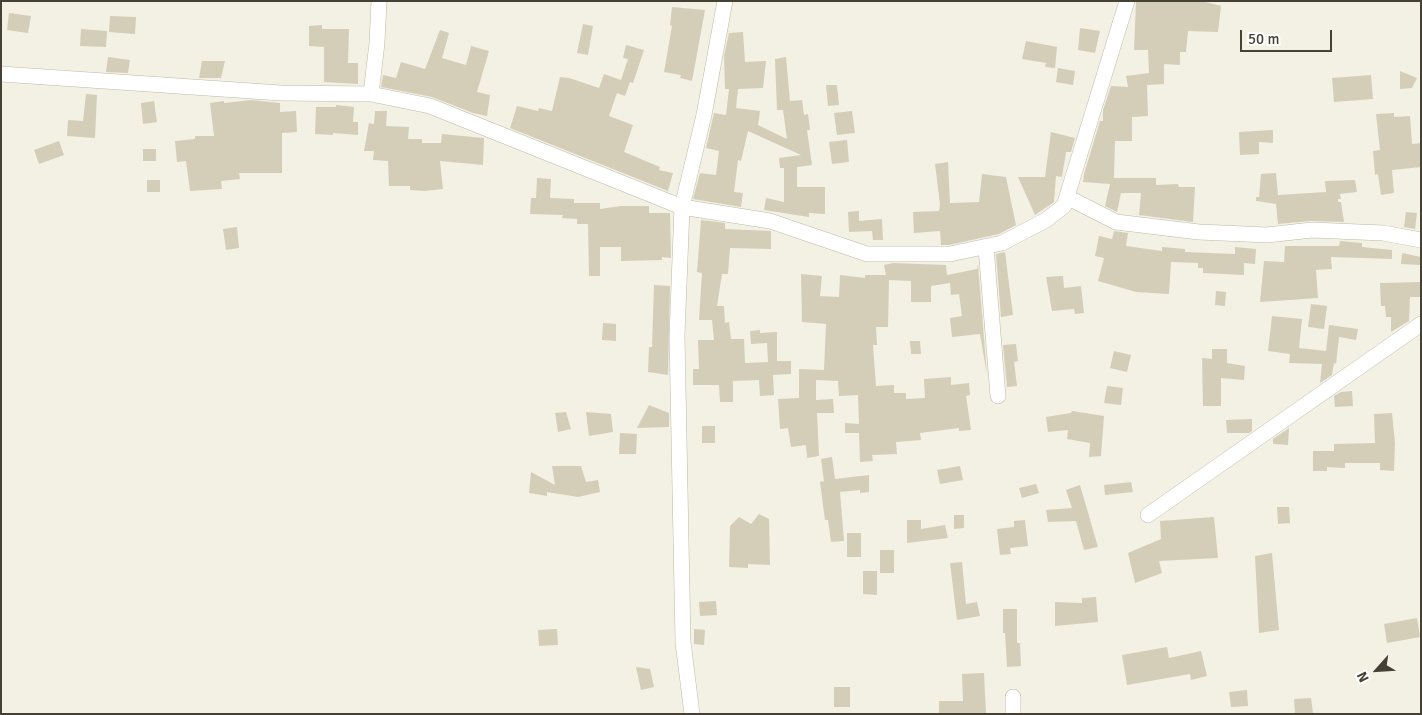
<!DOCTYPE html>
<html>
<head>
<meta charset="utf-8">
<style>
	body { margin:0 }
	#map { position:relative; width:1422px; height:715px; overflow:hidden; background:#f2f1e4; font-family:Signika,sans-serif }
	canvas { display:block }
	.frame { position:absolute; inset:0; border:2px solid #454134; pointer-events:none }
	.north { position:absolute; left:1352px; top:645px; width:50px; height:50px; -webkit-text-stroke:4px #fff; paint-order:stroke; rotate:244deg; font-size:14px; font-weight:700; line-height:20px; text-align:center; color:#454134 }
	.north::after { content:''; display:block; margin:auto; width:18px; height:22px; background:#454134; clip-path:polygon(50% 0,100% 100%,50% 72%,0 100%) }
	.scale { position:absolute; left:1240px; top:30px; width:92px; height:22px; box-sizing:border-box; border:2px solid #454134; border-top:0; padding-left:6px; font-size:15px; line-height:18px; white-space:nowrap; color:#454134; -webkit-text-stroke:4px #fff; paint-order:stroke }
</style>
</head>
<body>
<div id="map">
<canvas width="1422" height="715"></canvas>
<div class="frame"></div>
<div class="north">N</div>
<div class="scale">50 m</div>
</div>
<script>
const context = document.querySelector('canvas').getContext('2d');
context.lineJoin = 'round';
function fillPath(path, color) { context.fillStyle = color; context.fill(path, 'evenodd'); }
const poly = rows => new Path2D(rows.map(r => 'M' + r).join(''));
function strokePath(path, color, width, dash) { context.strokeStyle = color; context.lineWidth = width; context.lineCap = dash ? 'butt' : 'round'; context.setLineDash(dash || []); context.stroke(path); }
fillPath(poly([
	[1136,1,1202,1,1221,6,1218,32,1188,31,1186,52,1180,52,1180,65,1164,64,1164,84,1147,85,1148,116,1132,117,1132,141,1115,141,1114,178,1156,178,1156,185,1178,184,1179,187,1195,187,1193,222,1139,215,1141,193,1121,193,1117,212,1105,206,1110,184,1083,182,1084,174,1100,121,1103,121,1103,110,1111,86,1128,87,1126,76,1149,73,1148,50,1134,50],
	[672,7,705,10,692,81,680,78,681,75,664,72,672,26,670,25],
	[9,13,31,16,28,33,7,30],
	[110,16,136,17,135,34,109,32],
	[583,24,593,26,588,55,577,53],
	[322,25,322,29,349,29,348,63,358,63,358,84,324,82,324,47,309,46,309,26],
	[1080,28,1100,31,1095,53,1078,50],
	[81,29,107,31,106,47,80,46],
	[440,30,449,33,442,58,466,65,471,46,489,51,477,92,490,95,487,116,473,113,432,97,381,87,383,75,396,78,401,62,425,69],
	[743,32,745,62,766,61,763,88,738,89,736,108,760,111,758,125,787,139,783,110,777,110,775,59,786,57,790,101,802,100,804,115,808,114,810,130,807,130,812,165,797,167,797,187,825,187,825,214,809,213,809,217,764,210,766,198,784,202,784,168,780,168,779,158,801,155,748,131,741,161,738,160,734,192,743,193,741,207,693,199,700,173,716,175,719,151,706,148,714,113,726,115,729,89,725,89,724,56,729,33],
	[1026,41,1057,47,1055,68,1045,67,1046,63,1022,59],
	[626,45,644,50,633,83,630,82,625,96,617,93,609,116,633,125,624,152,660,167,659,170,673,173,668,191,510,128,517,106,538,111,539,108,552,111,560,77,569,78,599,88,604,74,621,80,628,59,623,58],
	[108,57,130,60,128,73,106,72],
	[202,61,225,61,221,78,199,78],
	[1058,68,1075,71,1073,85,1056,82],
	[1400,71,1417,78,1412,88,1400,89],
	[1371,75,1373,99,1334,102,1332,78],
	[826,85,837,85,839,105,828,106],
	[86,94,97,95,95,138,67,136,68,120,83,121],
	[154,101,157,122,143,124,141,103],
	[224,101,224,103,251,100,280,103,280,112,296,111,297,132,282,133,282,173,239,173,240,179,221,181,222,189,190,191,186,161,177,162,175,141,195,139,195,136,214,136,210,103],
	[336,105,354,107,353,122,358,122,358,135,333,133,333,135,315,134,316,107,336,107],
	[375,111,387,111,386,126,409,127,408,139,422,139,422,143,441,143,442,134,484,138,483,165,440,161,443,189,424,191,410,190,410,186,389,186,388,161,373,160,374,151,364,151,369,123,374,124],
	[852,111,855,133,837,135,834,113],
	[1394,113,1394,117,1410,116,1412,144,1421,143,1421,167,1392,170,1394,193,1381,195,1378,174,1375,175,1373,151,1380,150,1376,114],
	[1273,130,1273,143,1259,142,1259,154,1240,155,1239,132],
	[1051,132,1075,138,1071,152,1066,152,1062,177,1056,176,1054,202,1035,215,1018,177,1045,177],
	[847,140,849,162,832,164,829,142],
	[59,141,64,155,39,164,34,150],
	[143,149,156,149,156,161,143,161],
	[948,162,950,203,979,202,982,174,1006,177,1016,225,999,234,949,245,941,245,940,231,914,233,913,212,939,211,940,204,935,164],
	[1276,173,1278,195,1326,192,1325,181,1355,180,1357,192,1340,194,1341,199,1338,199,1338,202,1341,202,1344,222,1311,221,1278,224,1276,204,1256,201,1256,197,1259,197,1261,174],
	[537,178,551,179,550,198,574,199,574,203,600,203,600,209,621,206,649,206,649,213,670,213,671,258,662,257,662,260,621,261,621,247,600,247,600,276,589,276,588,224,577,224,577,219,562,218,563,215,530,214,531,198,536,198],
	[147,180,160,180,160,192,147,192],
	[859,211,859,221,882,219,883,240,873,240,872,231,849,232,848,212],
	[1406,212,1417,213,1415,229,1404,227],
	[701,220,725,223,725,229,771,231,771,249,730,248,728,274,722,274,717,306,724,306,725,323,729,322,731,339,744,339,745,363,768,362,767,343,751,344,750,331,760,330,760,333,777,332,777,361,791,361,791,374,773,375,774,395,760,396,759,380,733,381,733,402,720,402,719,385,693,385,693,369,699,369,698,340,714,340,712,320,699,320,702,273,697,272],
	[237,227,239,248,226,250,223,229],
	[1114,231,1128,233,1126,246,1162,251,1162,247,1185,249,1185,252,1235,254,1235,247,1256,249,1255,264,1244,263,1244,275,1203,273,1203,268,1198,268,1198,263,1171,262,1169,294,1136,292,1098,281,1104,258,1095,256,1099,236,1112,239],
	[1340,241,1362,243,1362,247,1392,250,1392,259,1331,257,1332,269,1316,270,1318,298,1260,302,1264,261,1284,262,1285,246,1339,246],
	[1005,252,1013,315,1001,317,996,254],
	[1402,253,1421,257,1421,265,1401,264],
	[893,263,946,265,947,275,977,269,978,265,987,375,980,334,952,337,950,318,962,316,959,294,951,295,950,283,931,286,931,302,911,302,911,281,889,280,888,327,876,327,877,345,873,345,876,386,894,385,894,393,906,393,906,399,925,398,924,379,951,377,951,385,969,383,970,395,966,396,971,430,959,431,959,428,920,433,921,440,896,442,897,454,872,455,873,461,860,462,859,433,845,433,845,423,859,424,858,395,839,396,838,381,816,380,816,400,833,399,834,413,817,413,819,456,807,458,806,445,791,447,788,428,780,429,778,399,799,398,799,369,824,370,826,324,802,322,801,274,822,276,820,296,839,297,840,275,865,278,865,275,886,275,884,265],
	[1063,276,1064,288,1081,286,1084,313,1075,314,1074,309,1052,311,1046,277],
	[1421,282,1421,297,1410,297,1409,321,1391,332,1391,317,1386,317,1385,306,1381,306,1380,283],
	[654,285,670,286,668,375,648,372,649,347,652,347],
	[1216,291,1226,292,1225,306,1215,305],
	[1311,304,1327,306,1324,329,1308,327],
	[1272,316,1302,319,1299,348,1326,351,1329,325,1358,329,1356,340,1339,337,1336,364,1334,363,1332,375,1320,383,1322,364,1289,363,1290,354,1268,351],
	[603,323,616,324,616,341,602,340],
	[910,341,920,341,921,354,911,354],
	[1016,344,1018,361,1014,362,1017,386,1007,387,1003,345],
	[1212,349,1227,349,1227,363,1245,366,1244,380,1221,378,1221,406,1203,406,1202,358,1212,359],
	[1114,351,1131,355,1127,372,1110,368],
	[1107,386,1123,388,1121,405,1104,403],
	[1352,391,1353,406,1335,407,1334,396,1341,392],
	[649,405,669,413,669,427,637,428],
	[1072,411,1104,416,1101,456,1089,457,1090,443,1067,439,1068,430,1048,432,1046,417,1071,413],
	[566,412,571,429,558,432,555,413],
	[586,412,611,414,613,432,589,436],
	[1392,413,1395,443,1394,471,1380,470,1380,463,1345,463,1345,468,1327,467,1327,471,1313,471,1313,451,1334,451,1334,444,1375,443,1374,414],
	[1252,419,1252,431,1249,433,1227,433,1226,420],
	[702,426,715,426,715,443,702,443],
	[1289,428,1288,445,1273,444,1273,439],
	[620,433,637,434,636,454,619,454],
	[832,457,835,479,869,475,869,492,860,493,860,490,840,492,844,541,831,542,828,520,825,520,820,482,824,481,821,459],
	[552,466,581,466,586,482,598,480,600,492,578,497,547,492,547,496,529,493,531,472,555,485],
	[960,466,963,480,940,484,937,470],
	[1131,482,1133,492,1105,495,1104,485],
	[1036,484,1039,493,1022,498,1019,488],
	[1080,485,1098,547,1084,550,1076,521,1048,522,1046,510,1072,508,1066,490],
	[1277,507,1289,507,1290,523,1278,524],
	[759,514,769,519,770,565,748,564,748,568,729,567,730,526,739,517,751,524],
	[954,515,964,515,964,528,954,529],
	[1214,517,1218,558,1159,561,1162,573,1135,583,1128,553,1161,539,1160,521],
	[907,520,921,520,921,529,945,525,948,538,907,543],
	[1025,520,1028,546,1010,548,1011,554,1000,555,997,529,1014,527,1014,521],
	[847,533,861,533,861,557,847,557],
	[880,550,894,550,894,573,880,573],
	[1272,553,1279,630,1259,633,1255,556],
	[962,562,966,604,977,602,980,616,957,620,950,563],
	[863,571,877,571,877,595,863,594],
	[1096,597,1098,622,1055,626,1055,602,1082,603,1082,598],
	[716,601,717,615,700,616,699,602],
	[1003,609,1017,609,1017,643,1020,643,1021,666,1007,667,1005,633,1003,633],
	[1417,618,1420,637,1387,643,1384,624],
	[557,629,558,645,539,646,538,630],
	[694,629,705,630,704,645,694,644],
	[1167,647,1169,658,1201,651,1207,676,1191,680,1190,674,1127,685,1122,655],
	[636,667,650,669,654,687,641,690],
	[984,673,986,714,939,714,939,701,963,701,962,674],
	[834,687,850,687,850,707,834,707],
	[1247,690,1248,706,1231,707,1229,692],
	[1311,698,1313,713,1295,714,1294,699]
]), '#d4ceb9');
const minor = poly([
	[1,74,281,93,371,94,430,106,682,207,770,221,867,254,950,254,1002,243,1046,220,1064,206,1127,1],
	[371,94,377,43,379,1],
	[1067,197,1116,222,1199,232,1267,235,1312,230,1383,233,1421,240],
	[986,247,998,396],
	[1148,515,1421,324],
	[692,714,683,642,677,336,682,207,704,115,725,1],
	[1013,714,1013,697]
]);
strokePath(minor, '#bebaa7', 16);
strokePath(minor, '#fff', 15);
</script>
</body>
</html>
